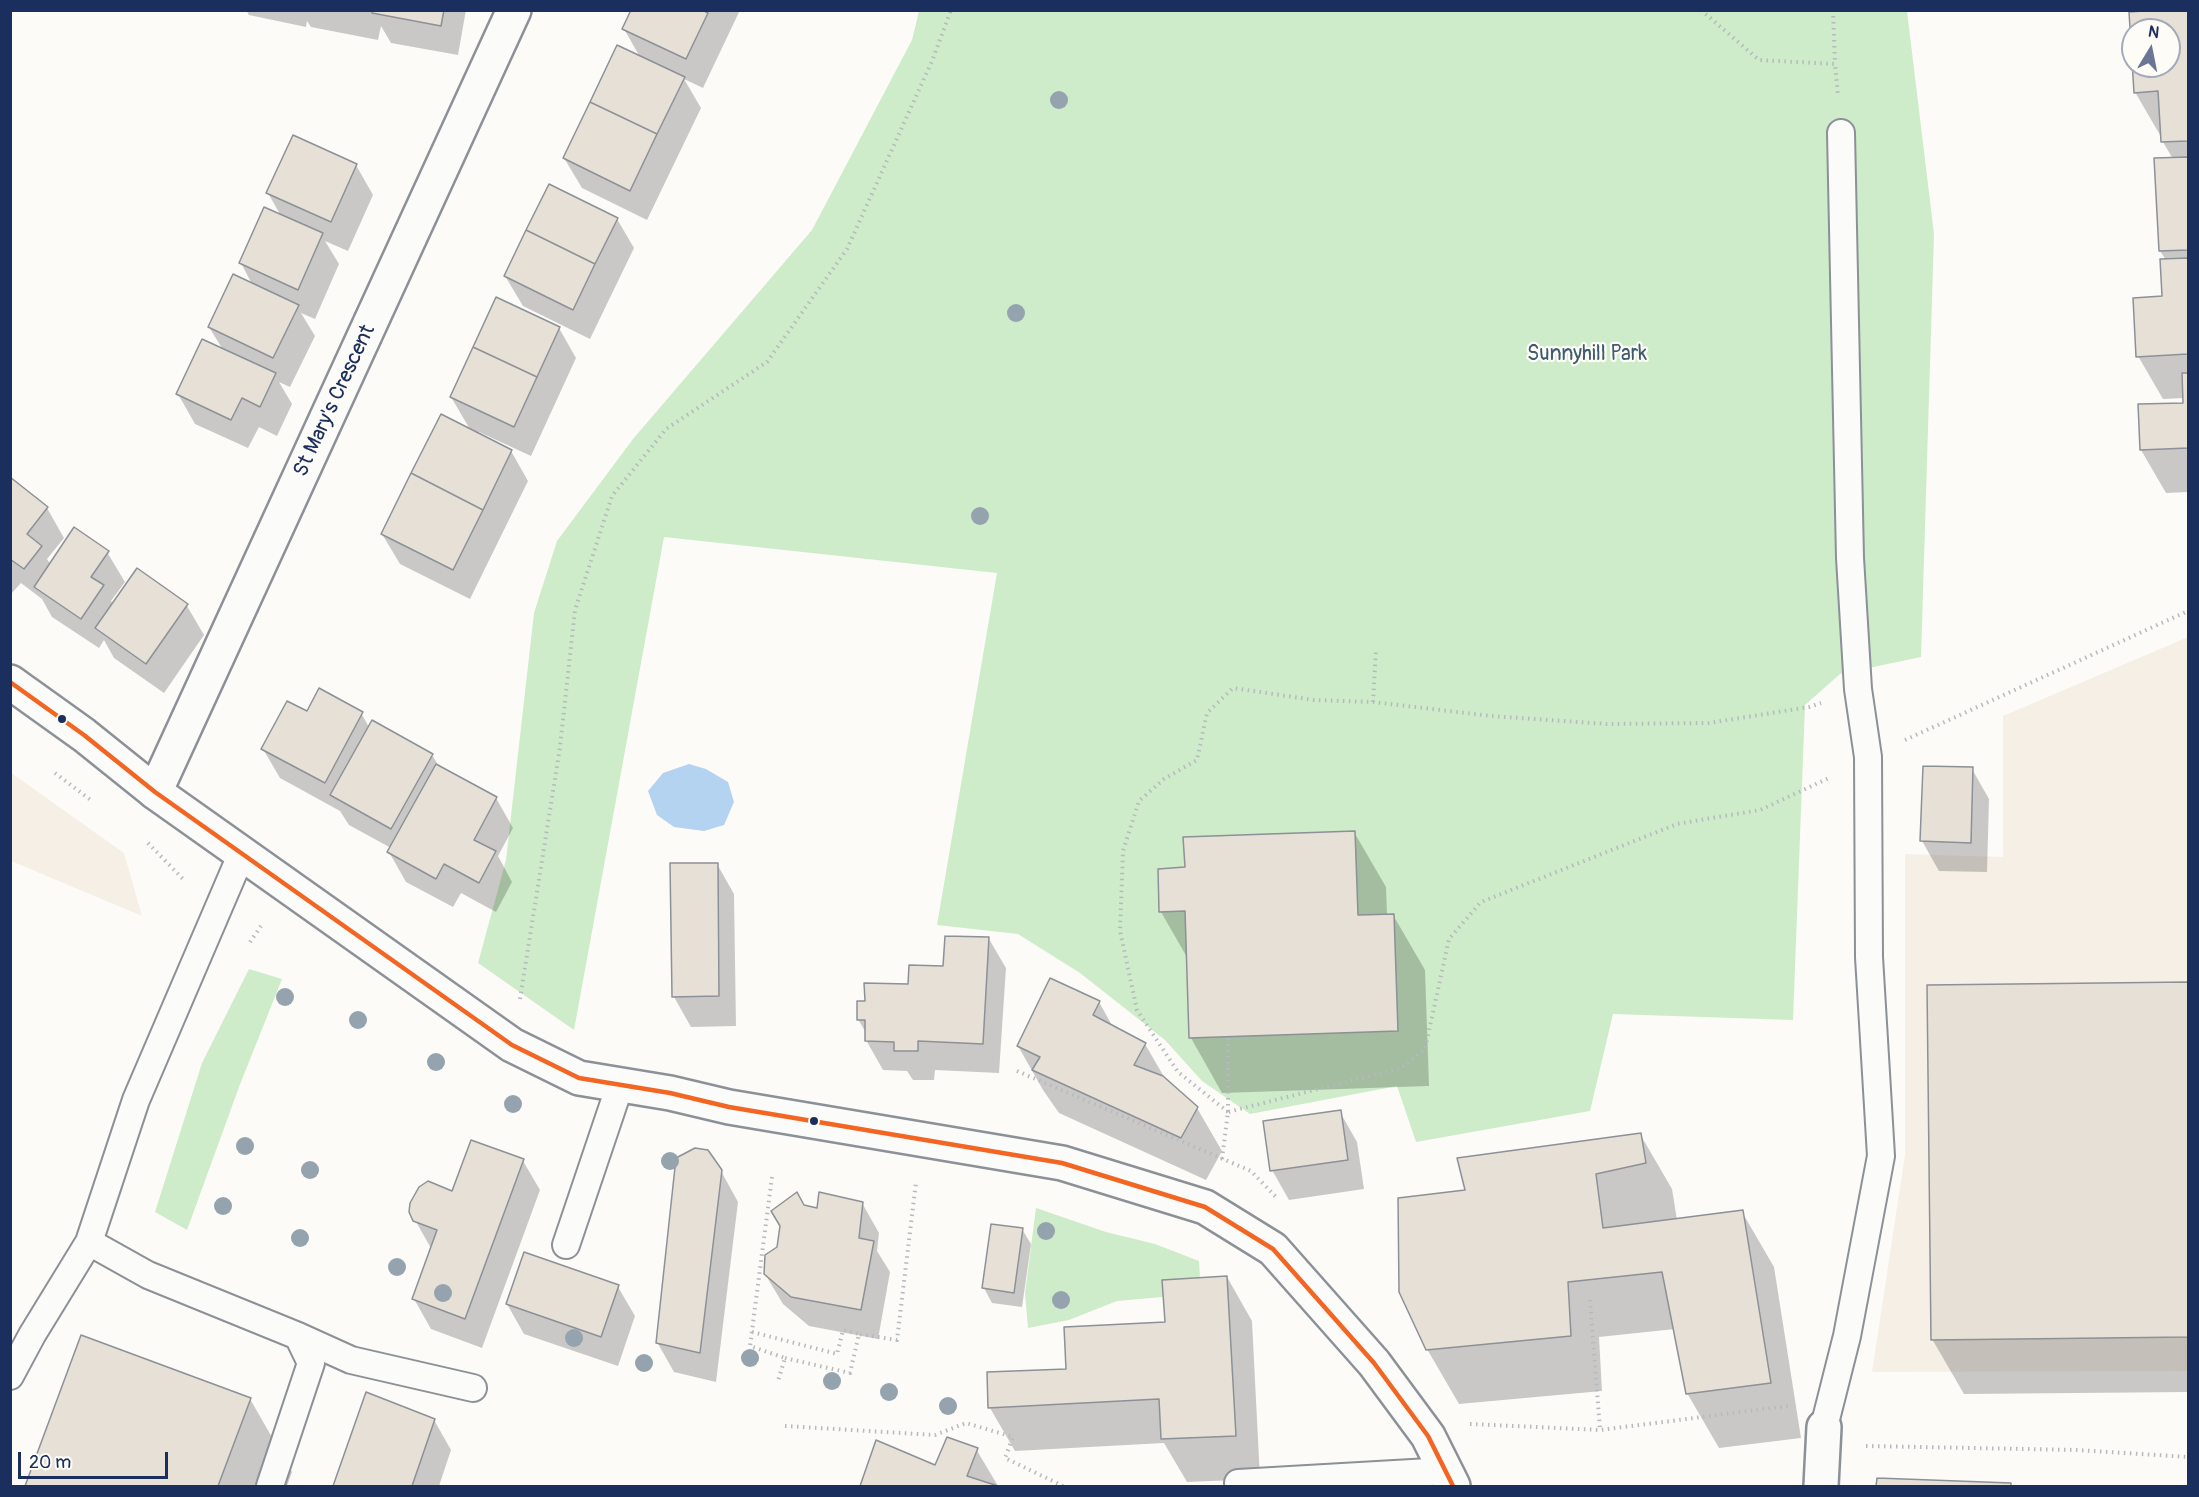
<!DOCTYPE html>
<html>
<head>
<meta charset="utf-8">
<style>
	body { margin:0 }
	#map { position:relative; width:2199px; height:1497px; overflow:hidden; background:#fcfbf8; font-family:Pangolin,sans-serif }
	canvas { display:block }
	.frame { position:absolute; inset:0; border:12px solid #1b2f5e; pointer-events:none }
	.north { position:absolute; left:2121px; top:18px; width:60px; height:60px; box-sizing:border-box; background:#fdfcf7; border:2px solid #a3aaba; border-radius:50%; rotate:10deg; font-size:16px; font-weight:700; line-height:24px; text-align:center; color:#1b2f5e }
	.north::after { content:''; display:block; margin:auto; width:21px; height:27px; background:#6a7694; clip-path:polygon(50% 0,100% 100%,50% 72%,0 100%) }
	.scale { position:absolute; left:18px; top:1452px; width:150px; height:27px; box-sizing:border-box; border:3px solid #1b2f5e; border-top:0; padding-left:8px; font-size:18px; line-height:21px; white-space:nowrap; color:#1b2f5e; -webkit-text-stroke:4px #fdfcf7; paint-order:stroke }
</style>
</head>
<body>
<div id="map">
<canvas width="2199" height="1497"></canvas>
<div class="frame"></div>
<div class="north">N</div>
<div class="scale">20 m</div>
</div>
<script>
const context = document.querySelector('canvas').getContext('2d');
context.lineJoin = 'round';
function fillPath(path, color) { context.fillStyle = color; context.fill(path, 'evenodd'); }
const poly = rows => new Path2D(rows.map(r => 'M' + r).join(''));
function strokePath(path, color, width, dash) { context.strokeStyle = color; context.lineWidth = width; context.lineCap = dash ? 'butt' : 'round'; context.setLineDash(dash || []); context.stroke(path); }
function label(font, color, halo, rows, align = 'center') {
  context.font = font + ' Pangolin,sans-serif'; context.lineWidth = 4.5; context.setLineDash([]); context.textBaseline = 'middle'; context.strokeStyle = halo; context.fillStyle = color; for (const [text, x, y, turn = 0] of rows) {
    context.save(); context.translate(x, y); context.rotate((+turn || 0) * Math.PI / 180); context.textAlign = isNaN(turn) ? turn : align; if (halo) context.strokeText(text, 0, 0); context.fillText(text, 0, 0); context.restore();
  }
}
fillPath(poly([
	[2188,637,2188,1371,1872,1372,1905,1155,1905,854,2003,857,2003,716],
	[10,772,124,853,142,916,11,861]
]), '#f6efe6');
fillPath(poly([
	[919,11,1907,11,1934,234,1921,657,1840,674,1805,705,1793,1020,1613,1014,1590,1111,1416,1142,1397,1086,1250,1114,1202,1081,1165,1040,1080,973,1018,934,937,925,997,573,664,537,574,1030,478,963,506,860,534,613,557,541,633,439,812,230,912,40],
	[249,969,282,979,239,1087,187,1230,155,1212,202,1063],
	[1036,1208,1106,1232,1155,1244,1199,1261,1200,1278,1185,1295,1117,1301,1069,1320,1028,1328,1025,1293]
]), '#ceecc9');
fillPath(poly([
	[689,764,706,769,728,782,734,802,724,825,704,831,674,827,657,815,648,791,663,773]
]), '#b4d3f1');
fillPath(poly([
	[246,10,466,10,458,55,391,43,381,26,378,40,311,27,307,21,306,27,249,15],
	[633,10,740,10,703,88,684,79,701,108,647,220,582,188,564,158,640,57,624,29],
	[2142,10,2188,10,2188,492,2166,493,2141,450,2185,404,2184,398,2163,399,2138,356,2164,297,2166,260,2160,251,2173,159,2163,142,2162,135,2160,135,2135,92,2134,66,2169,66,2169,30,2133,30,2133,50,2131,14,2143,13],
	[356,165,373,195,348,251,325,241,339,264,315,319,301,313,315,336,290,387,279,382,292,404,277,436,259,427,248,448,195,424,178,394,223,350,209,327,253,286,241,263,281,216,268,193],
	[617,219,634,248,590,339,523,306,505,276],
	[559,328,576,358,531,456,479,432,478,434,511,451,528,481,470,599,400,564,382,534,471,431,451,397],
	[10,479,47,508,64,538,47,559,51,565,107,552,125,582,111,601,113,604,138,570,187,606,204,635,164,693,114,658,104,640,99,648,52,617,42,599,21,583,10,595],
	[307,713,361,713,369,727,432,755,440,768,496,798,513,828,498,856,512,882,496,912,461,893,453,907,406,882,389,852,391,848,349,825,340,811,280,778,263,749],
	[1972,769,1989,799,1987,872,1939,871,1922,841],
	[1354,832,1386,887,1387,915,1393,915,1425,970,1429,1086,1222,1093,1191,1038,1188,959,1161,912,1186,869],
	[717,864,734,894,736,1026,691,1027,674,997],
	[989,939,1006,968,999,1073,935,1070,934,1080,913,1080,907,1071,883,1070,866,1040,866,1033,858,1019,866,1002,909,985,945,967],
	[2188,983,2188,1392,1964,1394,1932,1339,1928,986],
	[1099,1002,1113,1027,1145,1044,1167,1082,1197,1108,1222,1151,1206,1180,1059,1113,1043,1090,1018,1046],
	[1340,1112,1357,1142,1364,1189,1289,1200,1272,1170],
	[1640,1134,1672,1189,1677,1220,1742,1212,1774,1267,1801,1438,1719,1448,1687,1393,1675,1329,1599,1337,1602,1391,1459,1404,1427,1349,1466,1192],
	[523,1161,540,1190,482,1348,431,1329,414,1299,432,1250,415,1220],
	[721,1171,738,1202,716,1382,674,1372,657,1342],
	[862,1203,879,1233,877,1251,890,1272,878,1339,809,1326,783,1304,765,1274,803,1207,818,1209],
	[1022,1229,1031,1244,1022,1307,992,1303,984,1288],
	[1227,1277,1252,1321,1260,1479,1187,1482,1164,1443,1015,1451,990,1408,1166,1324],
	[618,1287,635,1316,618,1366,524,1334,507,1304],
	[82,1337,250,1399,292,1472,287,1486,26,1486],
	[367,1394,434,1420,451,1450,439,1486,335,1486],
	[877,1442,936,1467,976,1449,998,1486,862,1486],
	[1878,1479,2011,1485,2011,1486,1878,1486]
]), '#0003');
const building = poly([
	[372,10,444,10,441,26,372,13,372,10],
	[631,10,702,10,708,13,686,59,622,29,631,10],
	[2159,10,2188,10,2188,141,2161,142,2158,91,2134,93,2129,12,2159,10],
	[2133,30,2169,30,2169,66,2133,66,2133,30],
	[617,45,685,77,657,134,590,102,617,45],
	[590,102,657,134,630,191,563,158,590,102],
	[293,135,357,164,331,222,266,193,293,135],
	[2188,157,2188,250,2159,251,2154,158,2188,157],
	[549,184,618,218,595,264,526,230,549,184],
	[264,207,323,233,298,290,239,263,264,207],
	[526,230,595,264,573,310,504,276,526,230],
	[2188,258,2188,354,2136,357,2133,298,2162,296,2160,259,2188,258],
	[233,274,299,305,273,358,208,327,233,274],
	[496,297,560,327,537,377,473,347,496,297],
	[202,339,276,373,260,407,242,398,231,420,176,394,202,339],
	[473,347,537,377,514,427,450,397,473,347],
	[2182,373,2188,373,2188,448,2140,450,2138,404,2183,403,2182,373],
	[441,414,512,450,483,510,411,473,441,414],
	[411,473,483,510,453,570,381,534,411,473],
	[10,477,48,507,27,534,42,546,24,569,10,559,10,477],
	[74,527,109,551,91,577,104,585,81,619,34,587,74,527],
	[137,568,188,604,146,664,95,628,137,568],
	[319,688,363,712,325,783,261,749,287,701,307,711,319,688],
	[372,720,433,754,391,829,330,795,372,720],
	[436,764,497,797,474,840,496,851,479,883,444,864,436,879,387,852,436,764],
	[1923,766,1973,767,1971,843,1920,841,1923,766],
	[1355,831,1358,915,1394,914,1398,1031,1189,1038,1185,911,1159,912,1158,869,1185,867,1183,837,1355,831],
	[670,863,718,863,719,996,672,997,670,863],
	[945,936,989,937,983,1044,918,1041,918,1051,894,1051,894,1042,865,1041,865,1020,857,1020,857,1001,865,1001,864,983,908,984,909,965,943,966,945,936],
	[1050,978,1100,1001,1093,1015,1146,1043,1134,1065,1163,1076,1198,1107,1181,1138,1032,1070,1040,1057,1017,1046,1050,978],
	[2188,982,2188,1337,1931,1340,1927,985,2188,982],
	[1341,1110,1348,1160,1270,1171,1263,1121,1341,1110],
	[1641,1133,1646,1163,1596,1174,1603,1228,1743,1210,1771,1383,1686,1394,1662,1272,1568,1282,1571,1336,1426,1350,1399,1292,1398,1198,1465,1190,1457,1158,1641,1133],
	[471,1140,524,1159,465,1319,412,1299,437,1230,413,1221,409,1212,410,1203,419,1187,428,1181,452,1191,471,1140],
	[695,1148,708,1150,722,1170,700,1353,656,1343,676,1158,695,1148],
	[797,1192,804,1205,817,1208,819,1192,863,1202,859,1238,874,1241,861,1310,791,1297,764,1274,765,1255,777,1247,780,1226,771,1211,797,1192],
	[991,1224,1023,1228,1014,1293,982,1288,991,1224],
	[524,1252,619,1285,601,1337,506,1304,524,1252],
	[1227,1276,1236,1436,1161,1439,1159,1399,988,1408,987,1372,1066,1369,1064,1327,1165,1322,1162,1280,1227,1276],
	[81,1335,251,1398,218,1486,25,1486,81,1335],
	[366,1392,435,1419,412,1486,333,1486,366,1392],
	[947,1437,978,1448,967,1476,998,1486,860,1486,876,1440,935,1465,947,1437],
	[1877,1478,2011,1483,2011,1486,1876,1486,1877,1478]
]);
fillPath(building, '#e7e0d6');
strokePath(building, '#8c9097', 1.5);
const lane = poly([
	[242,853,136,1100,89,1242,148,1275,298,1336,311,1363,270,1486],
	[566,1245,620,1085],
	[298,1336,351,1360,473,1388],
	[10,1376,32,1335,89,1242],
	[1824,1427,1847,1336,1881,1156,1869,957,1868,757,1858,689,1850,558,1841,133],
	[1238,1483,1447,1471]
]);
const street = poly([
	[155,792,514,10],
	[1821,1486,1824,1427]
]);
const secondary = poly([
	[10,682,84,735,155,792,512,1045,579,1078,670,1093,729,1107,1062,1163,1205,1207,1273,1249,1374,1363,1428,1436,1453,1486]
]);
strokePath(lane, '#8c9097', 30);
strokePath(street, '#8c9097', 38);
strokePath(secondary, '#8c9097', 38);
strokePath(poly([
	[1701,10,1759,60,1835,64,1838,96],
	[1833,10,1835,64],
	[1373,702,1376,650],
	[1905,740,2188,611],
	[55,773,92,801],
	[148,843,183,879],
	[250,942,261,926],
	[520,999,560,747,575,610,612,496,666,429,767,362,847,249,932,61,951,10],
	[1228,1038,1228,1112],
	[1017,1071,1251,1171,1276,1197],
	[1228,1112,1178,1072,1137,1010,1120,931,1123,851,1139,801,1164,779,1197,760,1207,713,1233,688,1314,700,1373,702,1491,716,1607,724,1709,723,1809,707,1821,703],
	[1222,1159,1228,1112,1401,1068,1425,1049,1449,939,1481,902,1677,824,1760,810,1829,778],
	[772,1177,750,1346,785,1358,778,1381],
	[1590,1300,1600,1430],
	[752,1332,837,1354,843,1330,859,1334],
	[785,1358,850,1373,859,1334,897,1340,916,1182],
	[1470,1424,1600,1430,1788,1406],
	[785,1426,935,1435,966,1423,1013,1437,1005,1458,1063,1486],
	[1866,1446,2077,1450,2188,1457]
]), '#b6b9bd', 4, [1.5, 4.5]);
strokePath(lane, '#fbfbf9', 26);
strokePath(street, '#fbfbf9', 33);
strokePath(secondary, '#fbfbf9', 33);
strokePath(poly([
	[10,682,84,735,155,792,512,1045,579,1078,670,1093,729,1107,1062,1163,1205,1207,1273,1249,1374,1363,1428,1436,1453,1486]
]), '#f26522', 4.5);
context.fillStyle = '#94a3ad';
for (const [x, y] of [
	[1059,100],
	[1016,313],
	[980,516],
	[285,997],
	[358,1020],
	[436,1062],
	[513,1104],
	[245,1146],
	[670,1161],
	[310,1170],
	[223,1206],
	[1046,1231],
	[300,1238],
	[397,1267],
	[443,1293],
	[1061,1300],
	[574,1338],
	[750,1358],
	[644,1363],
	[832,1381],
	[889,1392],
	[948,1406]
]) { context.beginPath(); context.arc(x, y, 9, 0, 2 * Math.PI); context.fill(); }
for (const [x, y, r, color] of [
	[62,719,5,"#1b2f5e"],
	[814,1121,5,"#1b2f5e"]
]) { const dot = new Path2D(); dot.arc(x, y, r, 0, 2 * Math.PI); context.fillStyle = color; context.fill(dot); strokePath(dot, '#fdfcf7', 2); }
label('21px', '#3e5b6f', '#fdfcf7', [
	["Sunnyhill Park",1587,355]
]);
label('21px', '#1b2f5e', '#fdfcf7', [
	["St Mary's Crescent",335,401,-65]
]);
</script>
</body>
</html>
